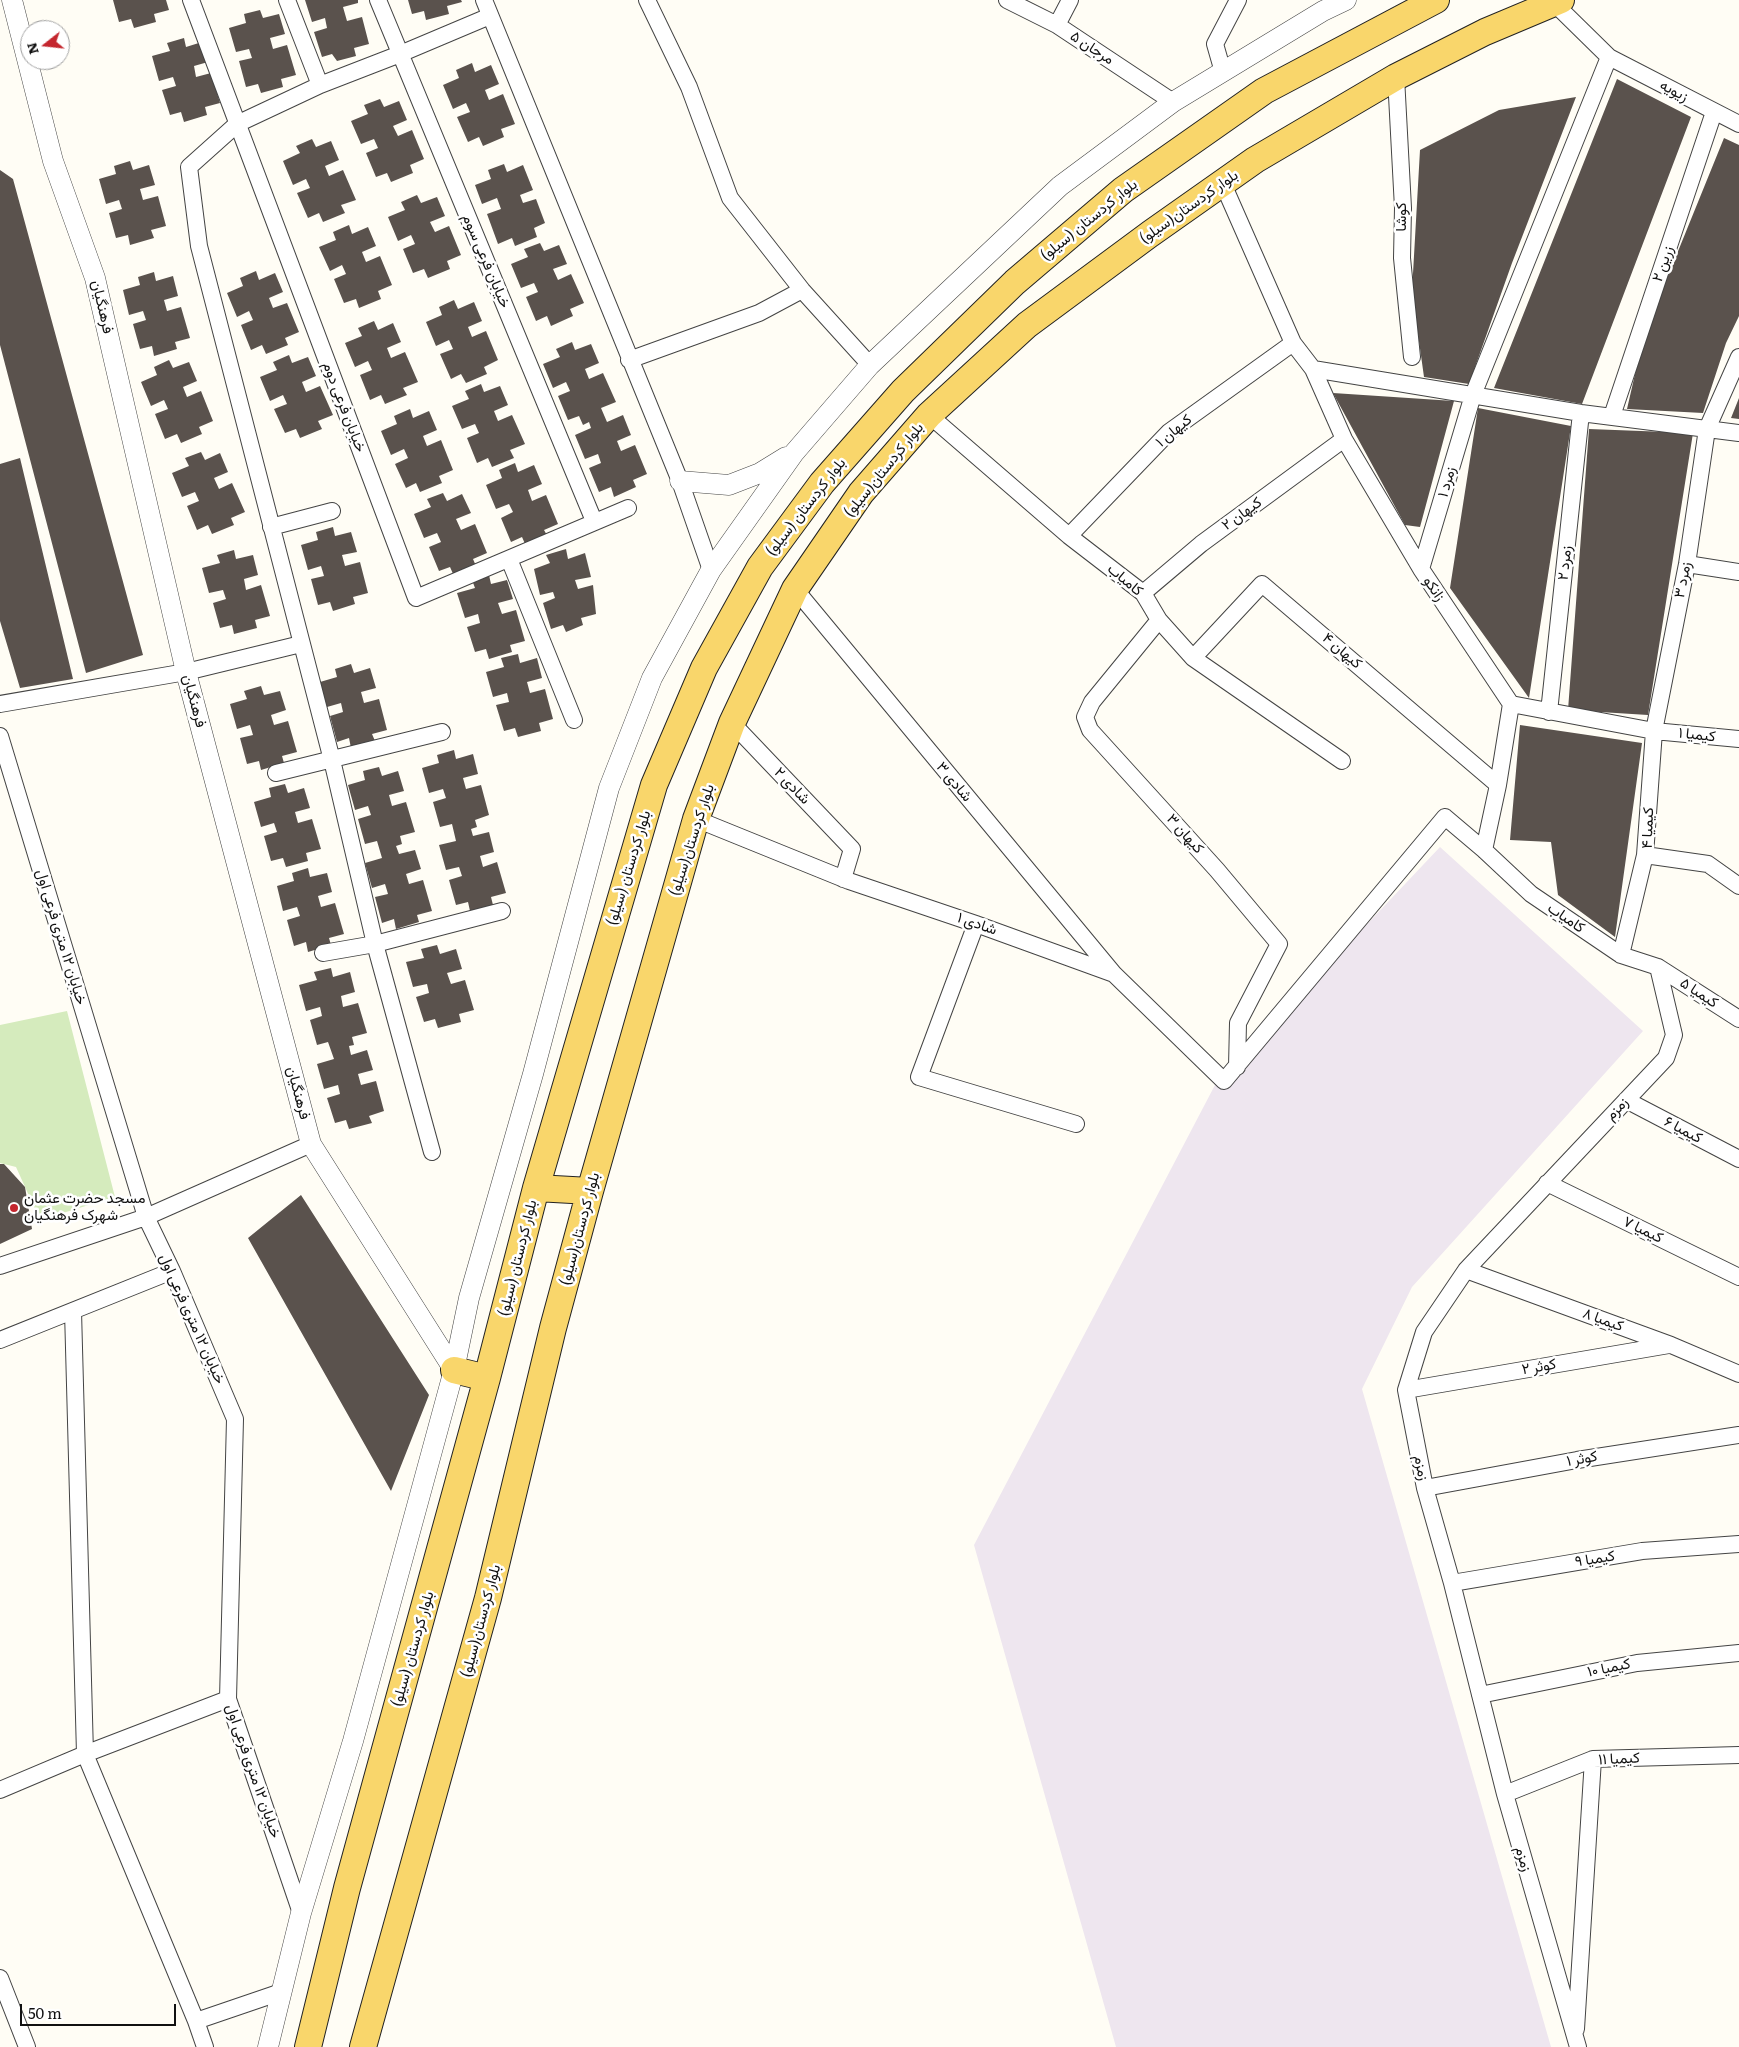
<!DOCTYPE html>
<html>
<head>
<meta charset="utf-8">
<style>
	body { margin:0 }
	#map { position:relative; width:1739px; height:2047px; overflow:hidden; background:#fffdf5; font-family:Literata,serif }
	canvas { display:block }
	.north { position:absolute; left:20px; top:20px; width:50px; height:50px; box-sizing:border-box; background:#fff; border:1px solid #a0a0a0; border-radius:50%; rotate:254deg; font-size:14px; font-weight:700; line-height:20px; text-align:center; color:#111 }
	.north::after { content:''; display:block; margin:auto; width:18px; height:22px; background:#c4262e; clip-path:polygon(50% 0,100% 100%,50% 72%,0 100%) }
	.scale { position:absolute; left:20px; top:2004px; width:156px; height:22px; box-sizing:border-box; border:2px solid #111; border-top:0; padding-left:6px; font-size:15px; line-height:18px; white-space:nowrap; color:#111; -webkit-text-stroke:4px #fff; paint-order:stroke }
</style>
</head>
<body>
<div id="map">
<canvas width="1739" height="2047"></canvas>
<div class="north">N</div>
<div class="scale">50 m</div>
</div>
<script>
const context = document.querySelector('canvas').getContext('2d');
context.lineJoin = 'round';
function fillPath(path, color) { context.fillStyle = color; context.fill(path, 'evenodd'); }
const poly = rows => new Path2D(rows.map(r => 'M' + r).join(''));
function strokePath(path, color, width, dash) { context.strokeStyle = color; context.lineWidth = width; context.lineCap = dash ? 'butt' : 'round'; context.setLineDash(dash || []); context.stroke(path); }
function label(font, color, halo, rows, align = 'center') {
  context.font = font + ' Literata,Vazirmatn,serif'; context.lineWidth = 5; context.setLineDash([]); context.textBaseline = 'middle'; context.strokeStyle = halo; context.fillStyle = color; for (const [text, x, y, turn = 0] of rows) {
    context.save(); context.translate(x, y); context.rotate((+turn || 0) * Math.PI / 180); context.textAlign = isNaN(turn) ? turn : align; if (halo) context.strokeText(text, 0, 0); context.fillText(text, 0, 0); context.restore();
  }
}
fillPath(poly([
	[1440,847,1643,1031,1412,1287,1362,1389,1551,2047,1116,2047,974,1545,1215,1085]
]), '#eee6ef');
fillPath(poly([
	[67,1011,115,1197,40,1220,16,1167,0,1163,0,1025]
]), '#d5ebbd');
fillPath(poly([
	[113,0,166,0,169,10,154,14,156,22,134,28,131,19,119,22],
	[305,0,358,0,358,3,343,7,347,21,362,17,369,44,354,48,356,56,337,61,332,54,322,57,314,32,327,28,325,18,312,22],
	[408,0,461,0,462,2,447,6,449,14,426,20,424,11,412,14],
	[260,10,263,18,279,14,285,34,270,38,273,49,287,45,296,75,281,79,283,87,261,93,258,84,246,87,239,61,252,58,249,49,236,52,229,28,246,23,244,14],
	[184,38,186,47,202,42,208,62,194,66,196,77,211,73,220,103,205,107,207,115,184,122,181,112,170,115,162,90,176,86,173,77,159,81,152,56,170,51,167,43],
	[472,63,475,72,491,65,499,84,485,90,489,100,503,94,515,124,501,129,504,137,483,146,479,137,468,142,457,117,470,112,466,103,453,109,443,85,459,78,456,70],
	[1617,79,1691,117,1582,404,1494,388],
	[1576,97,1512,263,1469,384,1424,377,1412,291,1420,150,1499,110],
	[380,99,384,107,399,101,407,120,393,126,398,136,412,130,424,159,410,165,413,173,391,182,387,173,376,177,366,153,378,148,374,139,361,144,351,121,368,114,364,105],
	[1724,138,1739,145,1739,316,1726,343,1703,413,1627,409,1644,335],
	[312,139,316,147,331,141,339,160,325,166,329,176,343,170,356,200,341,205,345,213,323,222,319,213,308,218,297,193,310,188,306,179,293,185,283,161,300,153,296,146],
	[130,161,133,170,149,165,155,185,140,189,143,200,158,196,166,226,151,230,154,238,130,245,128,235,116,238,109,213,122,209,119,200,106,204,99,179,116,174,114,166],
	[504,164,507,172,523,165,533,190,520,195,523,203,536,199,545,223,534,228,537,237,515,246,512,238,498,244,487,214,501,209,497,198,482,204,475,185,491,179,488,170],
	[0,170,13,179,143,655,86,673,0,345],
	[417,195,421,203,437,197,445,216,430,222,435,232,449,226,461,255,447,261,450,269,428,278,424,269,413,273,403,249,415,244,411,235,398,241,388,217,405,210,401,202],
	[349,225,352,234,368,227,376,246,362,252,366,262,380,256,392,285,378,291,381,299,359,308,356,299,344,303,334,279,346,274,342,265,330,271,319,247,336,240,333,232],
	[540,243,544,251,559,245,567,264,553,269,558,280,571,274,584,303,570,309,573,316,551,326,547,316,536,321,526,297,538,292,534,283,521,288,511,264,528,257,524,249],
	[256,271,259,280,275,273,283,292,269,298,273,308,287,303,299,332,285,338,288,345,266,354,262,345,251,350,241,325,253,320,249,311,237,317,227,293,243,286,240,278],
	[154,272,156,281,173,276,178,296,164,300,167,311,181,307,190,338,175,342,177,349,154,356,152,346,140,349,133,324,146,320,143,311,129,315,123,290,140,285,138,277],
	[454,300,458,309,474,302,482,321,468,327,472,337,486,331,498,360,484,367,487,374,466,383,461,374,451,379,440,354,453,349,449,340,436,346,426,322,442,315,439,307],
	[374,321,378,330,393,323,401,342,387,348,391,358,405,352,418,382,403,388,407,395,385,404,381,395,370,400,360,375,372,370,368,361,355,367,345,343,362,336,358,328],
	[572,342,575,350,591,344,599,363,585,369,589,379,603,373,616,402,601,408,607,422,623,415,631,435,617,441,621,451,635,445,647,474,633,480,636,487,614,497,611,487,599,492,589,468,601,463,598,454,585,459,575,435,591,428,589,422,583,425,579,416,568,420,558,396,570,391,566,382,553,388,543,364,560,357,556,349],
	[289,355,292,363,308,357,316,376,302,382,306,392,320,386,333,415,318,421,322,429,300,438,296,429,285,433,274,409,287,404,283,395,270,401,260,377,277,370,273,362],
	[169,360,173,368,189,362,197,381,183,387,187,397,201,391,213,421,199,427,202,434,181,443,177,434,165,439,155,414,168,409,164,400,151,406,141,382,157,375,154,367],
	[481,384,484,392,500,386,508,405,494,411,498,421,512,415,525,444,510,450,514,458,492,467,488,458,477,463,467,438,479,433,475,424,462,429,452,406,469,399,465,391],
	[1333,393,1454,401,1420,527,1405,525],
	[1739,398,1739,419,1731,418],
	[1478,408,1571,426,1529,698,1450,588],
	[410,409,413,418,429,411,437,430,423,436,427,446,441,440,453,470,439,476,442,483,420,492,416,483,406,488,395,464,408,458,404,449,391,455,381,431,397,424,394,416],
	[1589,429,1693,433,1648,715,1568,710],
	[201,452,205,460,220,453,228,472,214,478,219,489,232,483,245,512,231,518,234,525,212,534,208,525,197,530,187,506,199,501,195,492,182,497,172,473,189,466,185,458],
	[20,458,73,679,20,688,0,621,0,464],
	[515,463,518,472,534,465,542,484,528,490,532,501,546,495,558,524,544,530,548,537,526,546,522,537,511,542,501,518,513,512,509,504,496,509,486,485,502,478,499,470],
	[443,493,447,501,462,494,471,513,456,519,461,530,475,524,487,553,473,559,476,566,454,576,450,567,439,571,429,547,441,542,437,533,424,538,414,514,431,507,427,499],
	[333,527,335,536,351,532,357,552,342,555,345,566,360,562,368,593,353,597,355,604,333,611,330,602,318,605,311,579,324,576,321,566,308,570,301,545,318,540,316,532],
	[566,549,568,559,585,553,591,577,575,580,578,589,593,585,596,614,581,618,583,625,566,632,563,625,551,629,543,603,555,598,553,592,540,595,534,569,550,563,546,555],
	[234,550,236,559,253,555,258,575,244,579,246,590,261,585,270,616,255,620,257,628,234,634,232,625,220,628,213,603,226,599,223,590,209,593,202,568,220,563,217,555],
	[489,575,491,584,507,580,513,599,498,603,502,614,516,610,525,641,510,645,512,652,489,659,486,649,475,652,467,627,480,623,478,614,465,618,457,593,475,588,472,580],
	[518,654,520,663,537,658,542,678,527,682,530,693,545,689,553,719,539,723,541,731,518,737,515,728,504,731,496,705,509,702,507,693,493,697,486,672,504,667,501,658],
	[351,664,354,673,370,668,376,688,361,692,364,703,379,699,387,730,372,734,375,741,351,748,349,738,337,742,330,716,343,712,341,703,327,707,320,682,337,677,335,669],
	[261,686,264,695,280,691,286,710,271,715,274,725,288,721,297,752,282,756,284,763,261,770,259,761,247,764,240,738,253,735,250,725,237,729,230,704,247,699,244,691],
	[1520,725,1642,743,1615,937,1558,895,1551,842,1510,840],
	[454,750,456,759,473,754,478,774,463,778,466,789,481,785,489,815,475,820,477,827,471,829,473,836,489,832,494,852,480,856,483,867,497,862,506,893,491,897,493,905,470,911,468,902,456,905,449,880,462,876,459,867,446,870,439,845,456,841,452,824,440,827,433,802,446,798,443,789,429,793,422,768,439,763,437,755],
	[379,767,382,776,398,771,404,791,389,795,392,806,406,802,415,832,400,836,402,844,396,846,399,854,415,850,421,869,406,874,409,884,423,880,432,911,417,915,419,922,396,929,394,919,382,923,375,897,388,894,385,884,372,888,365,863,382,858,377,841,365,844,358,819,371,815,368,806,355,810,348,785,365,780,363,771],
	[285,784,288,793,304,788,310,808,295,812,298,823,312,819,321,849,306,853,308,861,286,867,283,858,271,861,264,836,277,832,274,823,261,827,254,802,271,797,269,788],
	[308,868,310,877,327,873,332,892,318,896,321,907,335,903,344,934,329,938,331,945,308,952,306,942,294,946,287,920,300,916,297,907,283,911,277,886,294,881,292,873],
	[437,945,440,954,456,949,462,969,447,973,451,984,465,980,474,1010,459,1014,461,1022,438,1028,435,1019,424,1022,416,997,429,993,427,984,413,987,406,962,424,958,421,949],
	[331,968,333,977,350,972,355,992,341,996,343,1007,358,1003,367,1033,352,1037,354,1045,349,1046,351,1055,367,1050,373,1070,358,1074,361,1085,376,1081,384,1111,369,1116,372,1123,349,1129,346,1120,335,1123,327,1098,340,1094,338,1085,324,1089,317,1064,334,1059,328,1042,317,1045,310,1020,322,1016,320,1007,306,1011,299,985,317,980,314,972],
	[0,1164,4,1164,25,1187,32,1229,0,1244],
	[301,1195,429,1395,391,1491,248,1238]
]), '#5a524d');
const minor = poly([
	[191,0,416,598,628,508],
	[287,0,320,85],
	[378,0,594,521],
	[484,0,680,481,711,570],
	[647,0,689,87,730,198,802,290,870,365],
	[1007,0,1057,25,1173,102],
	[1554,3,1609,57,1739,124],
	[1057,25,1070,0],
	[1223,72,1215,44,1238,0],
	[1396,77,1403,208,1402,258,1412,357],
	[1223,184,1293,343,1313,369,1344,439,1421,569,1511,704,1654,731,1739,739],
	[1739,357,1707,429,1687,564,1654,731,1645,855,1708,864,1739,886],
	[629,360,759,313,802,290],
	[1313,369,1581,413,1739,433],
	[929,415,1069,536,1143,593,1159,620,1193,658,1342,761],
	[1612,416,1714,112],
	[271,527,332,511],
	[1069,536,1169,432,1293,343],
	[509,559,574,720],
	[1687,564,1739,572],
	[1421,569,1473,395,1609,57],
	[795,589,1114,974],
	[1143,593,1201,544,1344,439],
	[1159,620,1092,702,1085,717,1090,730,1217,870,1279,944,1238,1023,1237,1067],
	[1193,658,1262,584,1498,785],
	[0,704,186,672,301,644],
	[1549,712,1581,413],
	[732,723,852,849,843,879],
	[0,736,146,1217,172,1271,235,1419,228,1699,301,1913],
	[276,773,442,732],
	[696,819,849,881,976,924,1114,974,1224,1081,1445,817,1484,850,1531,894,1621,955,1658,967,1739,1019],
	[1484,850,1498,785,1511,704],
	[976,924,919,1077,1076,1124],
	[323,953,375,944,502,911],
	[1621,955,1645,855],
	[1626,1100,1739,1159],
	[432,1152,375,944,332,760,199,246,189,167,237,124,320,85,400,54,490,16],
	[1547,1183,1739,1277],
	[0,1266,146,1217,311,1144],
	[1466,1270,1671,1345,1739,1374],
	[73,1311,85,1754,196,2021,205,2047],
	[0,1340,172,1271],
	[1406,1390,1669,1345],
	[1425,1488,1577,1460,1739,1435],
	[1452,1583,1642,1551,1739,1544],
	[1480,1695,1637,1663,1739,1653],
	[0,1790,85,1754,228,1699],
	[1505,1794,1593,1759,1739,1755],
	[0,1978,27,2047],
	[196,2021,281,1992],
	[1576,2029,1593,1759],
	[1578,2047,1505,1794,1452,1583,1425,1488,1406,1390,1424,1332,1466,1270,1666,1058,1674,1035,1658,967]
]);
const tertiary = poly([
	[12,0,53,161,95,278,186,672,311,1144,454,1370],
	[680,481,729,485,760,473,786,457],
	[268,2047,301,1913,353,1741,454,1370,469,1298,533,1074,609,788,652,678,711,570,794,453,870,365,1060,186,1173,102,1323,11,1346,0]
]);
const primary = poly([
	[536,1188,590,1191],
	[454,1370,487,1378],
	[308,2047,347,1888,487,1378,536,1188,654,785,704,668,760,567,822,483,903,391,1015,282,1123,190,1264,91,1436,0],
	[363,2047,488,1598,553,1328,590,1191,696,819,732,723,795,589,861,493,929,415,1027,325,1150,234,1255,160,1396,77,1485,32,1561,0]
]);
strokePath(minor, '#444', 18);
strokePath(tertiary, '#444', 21);
strokePath(primary, '#222', 28);
strokePath(minor, '#fff', 16);
strokePath(tertiary, '#fff', 20);
strokePath(primary, '#f9d66b', 26);
for (const [x, y, r, color] of [
	[14,1208,5,"#c4262e"]
]) { const dot = new Path2D(); dot.arc(x, y, r, 0, 2 * Math.PI); context.fillStyle = color; context.fill(dot); strokePath(dot, '#fff', 2); }
label('15px', '#111', '#fff', [
	["مرجان ۵",1092,48,33],
	["زیویه",1674,91,28],
	["بلوار کردستان(سیلو)",1189,207,-35],
	["کوشا",1402,217,-90],
	["بلوار کردستان (سیلو)",1089,220,-39],
	["خیابان فرعی سوم",486,261,67],
	["زرین ۲",1663,264,-71],
	["فرهنگیان",102,307,77],
	["خیابان فرعی دوم",344,407,69],
	["کیهان ۱",1174,431,-40],
	["بلوار کردستان(سیلو)",884,470,-51],
	["زمرد ۱",1447,482,-74],
	["بلوار کردستان (سیلو)",806,507,-52],
	["کیهان ۲",1242,514,-36],
	["زمرد ۲",1565,563,-84],
	["کامیاب",1125,580,40],
	["زمرد ۳",1683,580,-79],
	["زانکو",1434,589,56],
	["کیهان ۴",1342,651,40],
	["فرهنگیان",194,701,75],
	["کیمیا ۱",1697,735,6],
	["شادی ۳",954,782,50],
	["شادی ۲",792,786,46],
	["کیمیا ۴",1648,828,-88],
	["کیهان ۳",1185,834,48],
	["بلوار کردستان(سیلو)",692,840,-72],
	["بلوار کردستان (سیلو)",629,868,-73],
	["کامیاب",1566,918,34],
	["شادی ۱",977,924,19],
	["خیابان ۱۲ متری فرعی اول",61,937,73],
	["کیمیا ۵",1699,993,33],
	["فرهنگیان",298,1093,75],
	["زمزم",1617,1109,-47],
	["کیمیا ۶",1683,1130,28],
	["بلوار کردستان(سیلو)",580,1229,-75],
	["کیمیا ۷",1643,1230,26],
	["بلوار کردستان (سیلو)",518,1258,-76],
	["خیابان ۱۲ متری فرعی اول",192,1319,66],
	["کیمیا ۸",1603,1320,20],
	["کوثر ۲",1539,1367,-10],
	["کوثر ۱",1582,1459,-10],
	["زمزم",1421,1468,79],
	["کیمیا ۹",1595,1559,-9],
	["بلوار کردستان(سیلو)",481,1621,-75],
	["بلوار کردستان (سیلو)",413,1649,-74],
	["کیمیا ۱۰",1609,1668,-12],
	["کیمیا ۱۱",1619,1759,-3],
	["خیابان ۱۲ متری فرعی اول",253,1771,71],
	["زمزم",1523,1859,74]
]);
label('15px', '#111', '#fff', [
	["مسجد حضرت عثمان",24,1199],
	["شهرک فرهنگیان",24,1216]
], 'left');
</script>
</body>
</html>
